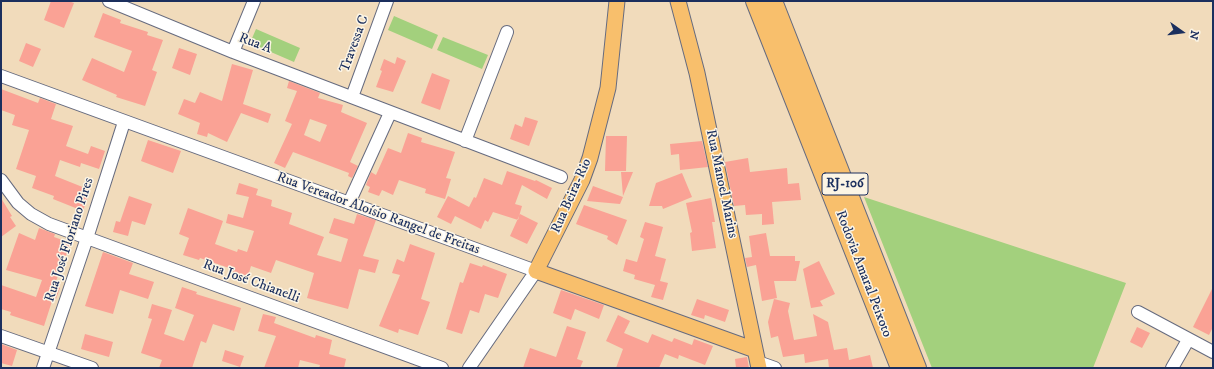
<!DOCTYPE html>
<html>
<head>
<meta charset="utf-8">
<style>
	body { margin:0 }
	#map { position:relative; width:1214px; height:369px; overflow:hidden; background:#f1dbbb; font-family:"IM FELL DW Pica",serif }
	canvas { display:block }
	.frame { position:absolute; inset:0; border:2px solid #1b2f5e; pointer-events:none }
	.north { position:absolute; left:1162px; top:12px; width:40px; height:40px; -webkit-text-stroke:3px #fcf5e5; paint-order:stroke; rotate:104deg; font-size:11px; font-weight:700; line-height:16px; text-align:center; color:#1b2f5e }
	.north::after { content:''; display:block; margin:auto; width:14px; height:18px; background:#1b2f5e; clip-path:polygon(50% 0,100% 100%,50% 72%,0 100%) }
</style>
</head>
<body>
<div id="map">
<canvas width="1214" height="369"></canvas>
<div class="frame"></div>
<div class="north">N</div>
</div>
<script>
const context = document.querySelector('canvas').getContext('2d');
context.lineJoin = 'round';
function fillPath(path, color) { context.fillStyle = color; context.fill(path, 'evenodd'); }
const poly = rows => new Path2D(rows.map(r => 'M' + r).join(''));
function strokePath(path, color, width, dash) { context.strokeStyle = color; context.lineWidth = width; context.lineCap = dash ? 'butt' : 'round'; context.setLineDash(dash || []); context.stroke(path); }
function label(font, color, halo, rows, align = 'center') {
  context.font = font + ' "IM FELL DW Pica",serif'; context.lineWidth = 3; context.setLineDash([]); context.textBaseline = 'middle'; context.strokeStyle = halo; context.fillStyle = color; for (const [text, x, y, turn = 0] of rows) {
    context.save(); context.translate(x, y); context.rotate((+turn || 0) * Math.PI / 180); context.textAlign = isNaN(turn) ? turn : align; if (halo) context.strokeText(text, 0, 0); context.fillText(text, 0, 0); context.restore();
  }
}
fillPath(poly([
	[394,16,438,35,432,49,388,30],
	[256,29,300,48,294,62,250,43],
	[443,37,488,55,482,69,437,50],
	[864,197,1126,283,1093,368,932,368]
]), '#a3d07d');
fillPath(poly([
	[51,1,68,1,74,3,64,28,44,20],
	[103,13,121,20,120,23,148,32,147,35,163,40,152,70,157,72,145,106,116,97,117,95,82,80,92,58,124,72,132,51,94,37],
	[26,43,41,49,33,67,19,61],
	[179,48,197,54,190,75,172,68],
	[397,57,406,61,393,92,376,87,382,71,380,70,384,59,395,64],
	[232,64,253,70,243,104,271,114,268,123,241,113,227,142,208,133,207,137,197,134,200,123,178,114,184,99,195,103,200,92,222,101],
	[432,73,450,80,440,110,421,103],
	[289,81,320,93,318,98,343,105,341,112,367,123,350,162,358,166,352,178,348,176,349,173,293,152,285,168,274,163,292,124,285,121,297,91,287,88],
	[310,119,327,125,320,142,304,135],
	[1,89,38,103,40,98,56,104,51,119,73,126,66,146,88,154,91,146,105,151,99,169,81,163,80,167,60,160,55,176,90,190,83,211,53,199,54,196,32,188,36,176,16,169,29,130,12,125,15,115,1,110],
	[525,117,538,121,529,146,510,139,515,124,522,127],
	[408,133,422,138,421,142,455,152,446,178,451,179,445,199,425,193,426,189,399,180,393,195,382,190,379,196,368,192,370,187,366,185,371,172,376,175,388,148,401,153],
	[606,136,627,136,626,171,605,171],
	[148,140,181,151,173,173,141,161],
	[702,141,708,167,680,170,679,154,671,155,670,144],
	[748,158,750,172,787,168,788,184,799,183,801,200,772,202,774,224,762,225,762,214,746,215,745,205,734,206,725,162],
	[507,171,535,181,536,180,552,188,547,199,522,185,515,204,522,206,518,220,493,212,488,222,485,220,481,229,455,216,451,224,437,217,448,196,469,207,474,197,476,198,484,178,502,185],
	[621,172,633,172,623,196],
	[682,173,692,197,663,209,662,206,649,206,656,183],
	[239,183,258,189,256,195,272,200,271,206,292,213,289,224,324,237,317,255,341,262,348,239,329,233,334,218,354,224,357,214,376,220,363,256,379,260,375,273,359,269,348,309,307,298,314,273,276,260,271,273,251,266,248,276,231,271,232,269,200,258,199,260,183,255,189,238,179,234,188,208,223,221,215,244,237,252,238,249,247,252,254,231,226,223,228,214,243,218,249,197,236,194],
	[593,186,623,197,620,204,587,201],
	[129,196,152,204,145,225,132,221,128,236,113,232,116,221,120,222],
	[1,198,12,216,10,217,16,226,1,237],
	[711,198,715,222,712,222,716,248,692,251,690,233,692,232,686,203],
	[584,205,627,220,617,245,607,239,608,236,576,224],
	[520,214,538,223,527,244,510,236],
	[645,222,663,227,655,256,666,259,660,281,668,283,663,300,651,297,655,285,634,279,635,275,623,271,626,259,637,262,644,239,640,237],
	[39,228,55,234,54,237,71,243,54,286,60,288,56,299,53,298,44,326,10,315,11,312,1,309,1,285,36,297,42,280,6,270,19,233,35,240],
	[766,233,770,256,795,256,795,261,800,261,796,281,774,281,777,298,762,301,756,265,747,267,745,258,752,257,749,236],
	[410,244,435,253,421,299,430,302,418,335,399,329,398,333,379,326,400,275,392,273,397,259,404,262],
	[103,252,133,263,129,274,154,282,148,299,120,290,113,314,85,306],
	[819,261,835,294,820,301,823,306,811,308,803,269],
	[470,263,482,267,483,265,507,274,498,298,485,294,479,313,470,310,462,334,446,329,460,282,463,283],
	[182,287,197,292,196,294,241,308,234,331,213,324,206,343,201,341,192,368,159,368,162,360,141,353,152,319,148,318,152,304,172,310,164,334,184,341,194,315,175,308],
	[1213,287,1213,327,1209,335,1193,327],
	[561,290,604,305,599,319,575,309,571,320,553,313],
	[697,299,729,310,725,322,705,315,704,319,691,315],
	[774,299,790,303,788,311,794,340,817,336,813,314,828,322,834,350,847,348,849,360,870,355,873,368,829,368,828,359,805,363,804,354,783,357,778,336,771,338,768,322],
	[263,314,276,317,274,323,315,338,316,335,332,340,329,354,346,359,344,368,319,368,320,365,300,360,298,368,264,368,276,336,258,331],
	[618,315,630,321,624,333,648,343,652,334,672,342,674,338,692,345,694,339,713,346,705,365,679,355,678,359,665,354,659,368,616,368,623,349,606,341],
	[567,326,586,332,577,359,583,361,580,368,523,368,530,348,556,357],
	[1137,327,1150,333,1142,348,1130,342],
	[85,334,113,342,109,357,81,349],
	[1,344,17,350,12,366,1,363],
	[225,350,244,356,240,367,222,361],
	[747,357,749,368,736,368,735,359]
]), '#faa295');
const minor = poly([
	[109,1,233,52,561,177],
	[233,52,254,1],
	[1,76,536,271,469,368],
	[352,97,387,1],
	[465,141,507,32],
	[1,180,18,203,31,214,49,224,442,368],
	[349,203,390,113],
	[1138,312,1213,352],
	[1,336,92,368],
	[758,362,775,368],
	[43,368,87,238,124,122],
	[1172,368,1188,340]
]);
const major = poly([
	[617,1,608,88,590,158,582,180,536,271,755,350],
	[678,1,697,73,759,368]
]);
const highway = poly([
	[755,1,900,368],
	[773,1,917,368]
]);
strokePath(minor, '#666b7f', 14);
strokePath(major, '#666b7f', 17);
strokePath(highway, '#666b7f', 20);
strokePath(minor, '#fff', 12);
strokePath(major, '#f8bf6c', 15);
strokePath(highway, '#f8bf6c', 18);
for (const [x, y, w] of [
	[845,184,46]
]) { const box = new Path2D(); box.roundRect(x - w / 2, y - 11, w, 22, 3); context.fillStyle = '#fcf5e5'; context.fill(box); strokePath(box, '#1b2f5e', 1); }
label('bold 13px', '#1b2f5e', null, [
	["RJ-106",845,184]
]);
label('14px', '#1b2f5e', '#fcf5e5', [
	["Rua A",255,44,21],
	["Travessa C",355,44,-70],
	["Rua Manoel Marins",721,184,78],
	["Rua Beira-Rio",572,196,-66],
	["Rua Vereador Aloísio Rangel de Freitas",378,214,20],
	["Rua José Floriano Pires",70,240,-72],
	["Rodovia Amaral Peixoto",863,274,69],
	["Rua José Chianelli",251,282,20]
]);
</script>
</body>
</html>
